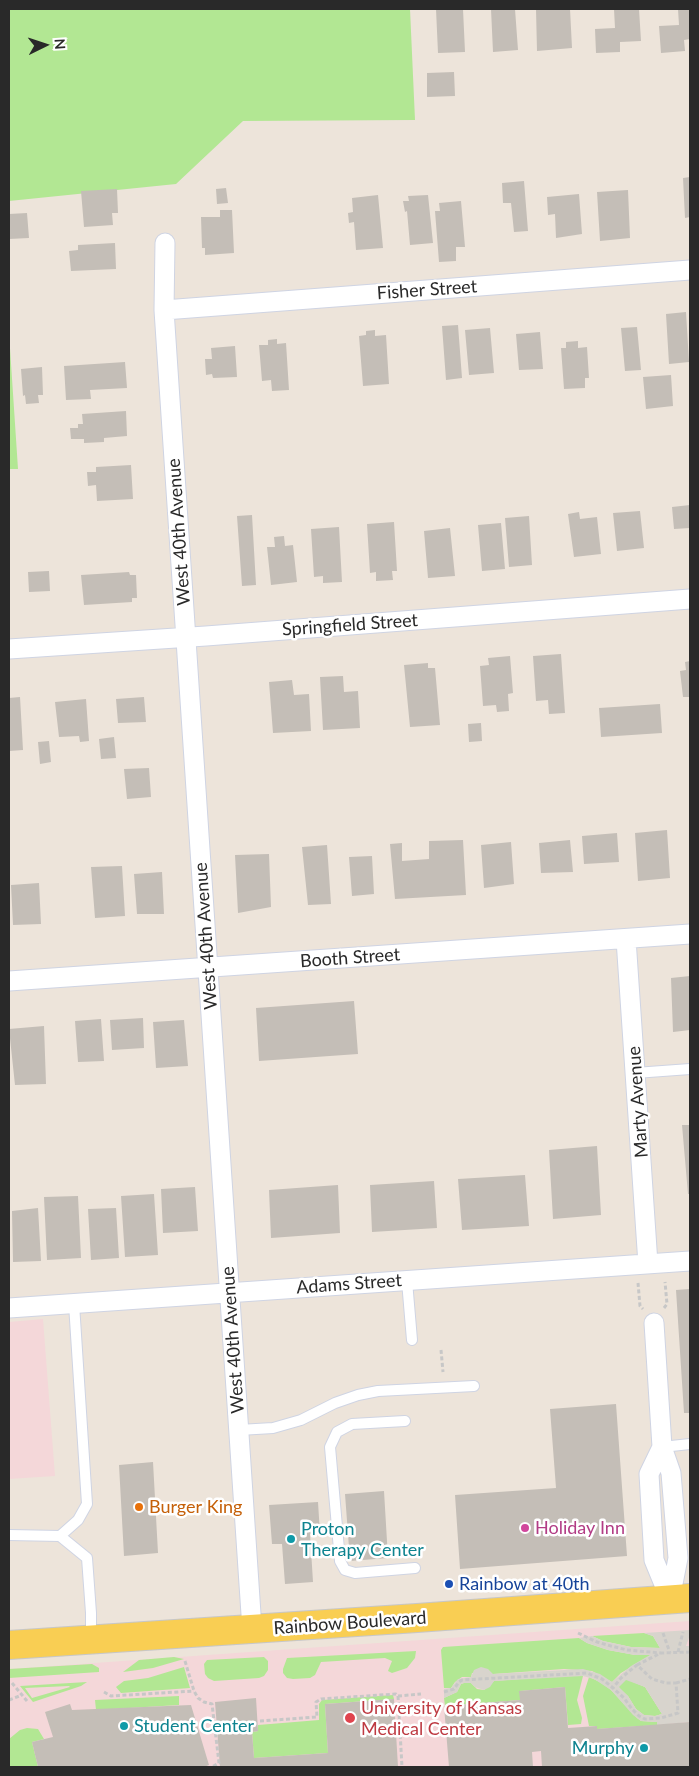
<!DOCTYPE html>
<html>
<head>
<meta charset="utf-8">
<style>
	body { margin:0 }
	#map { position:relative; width:699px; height:1776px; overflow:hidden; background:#ede4da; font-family:Lato,sans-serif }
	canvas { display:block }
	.frame { position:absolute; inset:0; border:10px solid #292929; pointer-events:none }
	.north { position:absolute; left:20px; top:20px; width:50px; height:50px; -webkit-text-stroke:4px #fff; paint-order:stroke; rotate:86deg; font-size:14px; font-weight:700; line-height:20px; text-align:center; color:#292929 }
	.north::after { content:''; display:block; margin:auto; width:18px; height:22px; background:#292929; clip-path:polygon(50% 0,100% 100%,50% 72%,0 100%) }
</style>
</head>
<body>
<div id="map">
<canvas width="699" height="1776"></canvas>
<div class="frame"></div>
<div class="north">N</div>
</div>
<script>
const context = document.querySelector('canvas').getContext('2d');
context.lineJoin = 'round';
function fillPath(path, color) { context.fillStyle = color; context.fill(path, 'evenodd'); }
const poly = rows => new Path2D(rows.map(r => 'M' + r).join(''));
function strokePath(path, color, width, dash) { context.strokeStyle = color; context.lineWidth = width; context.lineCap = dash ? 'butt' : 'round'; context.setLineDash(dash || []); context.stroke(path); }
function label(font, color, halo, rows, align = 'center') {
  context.font = font + ' Lato,sans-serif'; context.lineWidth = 5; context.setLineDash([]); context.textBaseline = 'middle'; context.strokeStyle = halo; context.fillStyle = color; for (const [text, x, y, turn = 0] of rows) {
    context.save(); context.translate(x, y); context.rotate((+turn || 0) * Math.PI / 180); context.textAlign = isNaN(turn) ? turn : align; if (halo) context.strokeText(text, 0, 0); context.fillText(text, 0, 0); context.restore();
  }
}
fillPath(poly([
	[43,1319,55,1476,9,1479,9,1322],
	[690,1621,690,1767,9,1767,9,1669]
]), '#f4d7d9');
fillPath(poly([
	[9,9,410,9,415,120,243,121,176,184,9,201],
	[9,333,18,469,9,469],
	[644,1633,653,1636,660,1648,631,1647,603,1641,592,1636],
	[579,1638,587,1643,608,1650,635,1655,651,1655,621,1673,612,1682,592,1671,564,1669,493,1674,472,1673,471,1677,462,1677,455,1682,451,1688,444,1688,441,1650,443,1647],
	[416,1651,415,1658,407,1668,392,1673,388,1671,392,1661,385,1658,321,1662,315,1675,310,1678,293,1679,287,1678,283,1673,283,1669,287,1658],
	[174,1657,184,1659,153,1668,123,1672,139,1660],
	[264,1657,268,1661,268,1670,264,1676,259,1678,214,1681,208,1678,205,1674,204,1664,207,1660],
	[92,1664,99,1668,99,1672,9,1678,9,1669],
	[184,1667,190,1688,121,1693,116,1687,124,1681,148,1678],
	[573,1675,583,1676,577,1700,582,1718,581,1724,568,1725,565,1687,520,1691,520,1700,445,1706,444,1698,457,1692,461,1684,464,1683,471,1683,477,1689,484,1690,494,1681],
	[589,1677,600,1682,611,1690,637,1718,641,1721,657,1722,657,1725,597,1729,597,1726,589,1726,583,1696],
	[626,1679,645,1687,662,1714,655,1716,644,1715,636,1709,628,1696,618,1687],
	[87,1682,81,1686,33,1702,20,1686],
	[69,1686,70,1687,32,1698,25,1688],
	[393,1695,394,1699,325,1704,328,1753,254,1758,252,1732,258,1731,258,1725,319,1720,319,1704,322,1700],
	[179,1696,179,1705,96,1710,95,1700],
	[27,1728,38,1729,44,1739,32,1742,38,1767,9,1767,9,1739,20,1730]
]), '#b2e793');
fillPath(poly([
	[690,1630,690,1635,686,1646,690,1646,690,1722,657,1725,657,1722,641,1721,633,1715,611,1690,594,1679,583,1676,494,1681,490,1687,484,1690,475,1687,471,1683,464,1683,461,1684,457,1692,444,1698,444,1689,451,1688,458,1679,471,1677,474,1670,481,1667,488,1669,493,1674,583,1669,600,1674,612,1682,631,1666,650,1655,635,1655,608,1650,587,1643,579,1638,592,1636,603,1641,631,1647,660,1648,653,1636,644,1633],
	[626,1680,645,1687,662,1714,655,1716,644,1715,636,1709,628,1696,619,1687]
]), '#d8d4cd');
fillPath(poly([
	[436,9,463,9,465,52,438,53],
	[491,9,515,9,518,50,493,52],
	[536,9,570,9,572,48,537,51],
	[614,9,639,9,641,41,620,42,620,52,596,53,595,29,615,28],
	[678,9,690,9,690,39,684,40,685,51,661,53,659,26,679,25],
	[454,72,455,96,427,97,427,73],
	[690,177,690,217,685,218,683,178],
	[524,181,528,231,514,232,511,203,503,203,502,183],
	[226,188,228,203,217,204,216,189],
	[117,189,118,213,112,213,113,225,84,227,81,191],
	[628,190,630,238,600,241,597,192],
	[579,194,582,234,556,238,555,214,548,215,547,197],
	[378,195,383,248,356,250,354,222,349,223,348,213,353,212,352,198],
	[428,195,433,243,410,245,407,211,405,212,403,201,409,201,408,196],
	[461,201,465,247,456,247,456,261,439,262,435,211,440,211,439,203],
	[220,210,232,210,234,253,205,255,205,248,202,248,201,217,220,217],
	[27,213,29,238,9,239,9,214],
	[115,243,116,269,71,271,69,251,78,250,78,245],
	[686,312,689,362,669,364,666,314],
	[458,325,462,378,446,380,442,326],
	[637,327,641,370,625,371,621,328],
	[490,328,494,373,469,375,465,330],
	[375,330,375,336,386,335,389,384,363,386,359,336,366,335,366,331],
	[540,332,543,369,519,370,516,334],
	[277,339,277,344,286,343,289,390,272,391,271,380,262,381,259,345,268,345,268,340],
	[578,341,578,348,587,347,589,378,585,378,585,388,564,389,561,348,566,348,566,342],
	[235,346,237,377,213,378,212,374,206,375,205,359,212,359,211,348],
	[125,362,127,388,90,390,91,399,66,400,64,366],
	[42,367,43,395,38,395,39,403,26,404,25,395,23,396,21,369],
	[671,375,673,406,646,409,643,377],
	[126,411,127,436,104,438,104,442,84,443,84,439,71,439,70,428,78,428,78,424,83,424,82,414],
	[131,465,133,499,97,501,96,485,88,486,87,472,96,472,96,467],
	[690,505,690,528,674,529,672,507],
	[640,511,644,548,617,551,613,513],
	[579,512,580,519,597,517,601,554,574,557,568,514],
	[252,515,256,585,242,586,237,516],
	[529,516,532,565,509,567,505,518],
	[394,522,397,571,392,571,393,580,376,581,376,572,370,573,367,524],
	[501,523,505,569,482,571,478,525],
	[339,527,342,582,323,583,323,576,314,577,311,529],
	[450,528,455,576,428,578,424,531],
	[284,536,285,546,293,545,297,582,271,585,267,547,275,547,274,537],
	[49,571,50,591,29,592,28,572],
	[129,572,130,575,136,575,137,598,132,598,132,602,84,605,81,575],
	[561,654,565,713,549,714,548,700,536,701,533,656],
	[510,656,513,693,508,694,509,711,497,712,496,705,483,706,480,666,489,665,488,658],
	[690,661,690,697,683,697,680,671,686,670,685,662],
	[428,663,428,668,435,668,440,725,410,727,404,665],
	[343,676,344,692,358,691,360,728,323,730,320,677],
	[292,680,294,695,309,694,311,731,273,733,269,682],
	[20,697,23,750,9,751,9,698],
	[144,697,146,722,118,723,116,699],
	[86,699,89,741,80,742,79,736,59,737,55,702],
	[660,704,662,733,601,737,599,708],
	[481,723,482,741,469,742,468,724],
	[114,737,116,758,101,759,99,739],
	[49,741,51,762,40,764,38,742],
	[149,768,151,797,127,799,124,769],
	[667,830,670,878,638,881,635,833],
	[617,833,619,862,584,864,582,836],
	[463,840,466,895,395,899,390,844,402,843,402,861,429,859,429,841],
	[570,840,573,872,541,873,539,843],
	[511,842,514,884,484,888,481,845],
	[327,845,331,904,308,905,302,847],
	[269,854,271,907,238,913,235,855],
	[372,856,374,894,352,896,349,857],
	[122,866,125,916,95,918,91,867],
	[162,872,164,914,137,914,134,874],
	[39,883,41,924,13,925,11,885],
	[690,976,690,1030,673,1032,671,978],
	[354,1001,358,1054,259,1061,256,1008],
	[143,1018,144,1048,112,1050,110,1020],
	[101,1019,104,1061,78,1062,75,1021],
	[184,1020,188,1066,156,1068,153,1022],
	[44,1026,46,1084,15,1085,9,1029],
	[682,1125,690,1125,690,1194,688,1194],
	[597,1146,601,1215,553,1219,549,1150],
	[525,1175,529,1226,462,1230,458,1179],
	[434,1181,437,1228,372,1232,370,1185],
	[338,1185,340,1233,271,1238,269,1190],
	[195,1187,198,1231,163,1233,161,1189],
	[154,1194,158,1255,125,1257,121,1196],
	[78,1196,81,1258,47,1260,44,1197],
	[38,1208,41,1261,13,1262,12,1211],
	[116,1208,119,1258,91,1260,88,1209],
	[690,1289,690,1413,684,1413,676,1290],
	[616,1404,627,1556,460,1569,455,1495,556,1488,550,1409],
	[153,1462,158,1553,124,1556,119,1465],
	[384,1491,388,1558,350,1561,345,1494],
	[318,1502,320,1534,310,1534,313,1582,285,1584,282,1544,272,1544,269,1505],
	[565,1687,568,1728,597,1726,597,1729,690,1722,690,1767,542,1767,541,1751,532,1752,533,1767,449,1767,444,1706,520,1700,519,1691],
	[256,1698,258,1731,252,1732,254,1758,328,1753,325,1704,394,1699,398,1767,220,1767,215,1702],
	[70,1704,72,1710,191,1705,209,1765,204,1767,38,1767,32,1742,53,1737,45,1712]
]), '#c4beb7');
const lane = poly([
	[635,1073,690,1069],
	[407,1281,412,1340],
	[405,1421,352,1424,337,1432,330,1447,340,1561,345,1570,355,1573,415,1568],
	[239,1430,273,1428,301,1420,335,1403,358,1395,378,1391,474,1386],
	[662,1447,690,1444],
	[9,1535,60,1536,87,1558,91,1613,91,1638],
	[60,1536,78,1520,87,1504,74,1304]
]);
const street = poly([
	[165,243,164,310,252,1629],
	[164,310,690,270],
	[9,649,206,636,690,599],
	[626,939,648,1264],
	[9,981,690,934],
	[9,1308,690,1261],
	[654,1323,662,1447,671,1473,678,1558,670,1599],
	[662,1447,649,1474,654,1560,670,1599]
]);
const primary = poly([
	[9,1645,417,1618,690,1598]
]);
strokePath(lane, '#cfd4e3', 12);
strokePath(street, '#cfd4e3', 21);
strokePath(primary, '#c7c7c7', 30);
strokePath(poly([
	[638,1283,640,1306,643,1309],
	[664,1308,667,1304,665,1282],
	[441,1350,443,1372],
	[578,1633,597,1642,611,1646,627,1650,661,1653],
	[663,1633,670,1653],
	[678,1652,683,1632],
	[185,1661,194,1691,198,1698,204,1702,212,1704,219,1763,212,1767],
	[637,1665,661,1653,690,1652],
	[12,1683,27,1701],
	[676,1683,690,1679],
	[104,1692,111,1696,194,1691],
	[444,1692,454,1689,459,1682,462,1680,587,1673,602,1679,613,1688,624,1698,632,1709,639,1716,645,1719,661,1718,678,1713,676,1683,666,1683,652,1679,637,1665,621,1678,613,1688],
	[398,1696,402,1767],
	[9,1700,22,1695],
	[260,1721,317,1717,316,1702,321,1699,396,1694,398,1696,421,1694]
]), '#c7c7c7', 3, [4, 2.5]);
strokePath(lane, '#fff', 10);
strokePath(street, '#fff', 19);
strokePath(primary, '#f9ce53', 28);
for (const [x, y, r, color] of [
	[139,1507,5,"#e8710a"],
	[525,1528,5,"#d1479c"],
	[291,1539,5,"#0f9aa8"],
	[449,1584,5,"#1a4fb4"],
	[350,1718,6,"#e0444e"],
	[124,1726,5,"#0f9aa8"],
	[644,1748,5,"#0f9aa8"]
]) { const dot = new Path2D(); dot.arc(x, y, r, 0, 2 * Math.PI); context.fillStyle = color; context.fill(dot); strokePath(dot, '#fff', 2); }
label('18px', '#292929', '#fff', [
	["Fisher Street",427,290,-4],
	["West 40th Avenue",179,532,-94],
	["Springfield Street",350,625,-4],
	["West 40th Avenue",206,936,-94],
	["Booth Street",350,958,-4],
	["Marty Avenue",638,1102,-94],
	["Adams Street",349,1284,-4],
	["West 40th Avenue",233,1340,-94],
	["Rainbow Boulevard",350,1623,-4]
]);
label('18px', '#c56008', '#fff', [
	["Burger King",149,1507]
], 'left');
label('18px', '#b23c85', '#fff', [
	["Holiday Inn",535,1528]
], 'left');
label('18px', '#0d838f', '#fff', [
	["Proton",301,1529],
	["Therapy Center",301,1550],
	["Student Center",134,1726],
	["Murphy",634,1748,"right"]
], 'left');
label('18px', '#164399', '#fff', [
	["Rainbow at 40th",459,1584]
], 'left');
label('18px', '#be3a42', '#fff', [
	["University of Kansas",361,1708],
	["Medical Center",361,1729]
], 'left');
</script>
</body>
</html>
